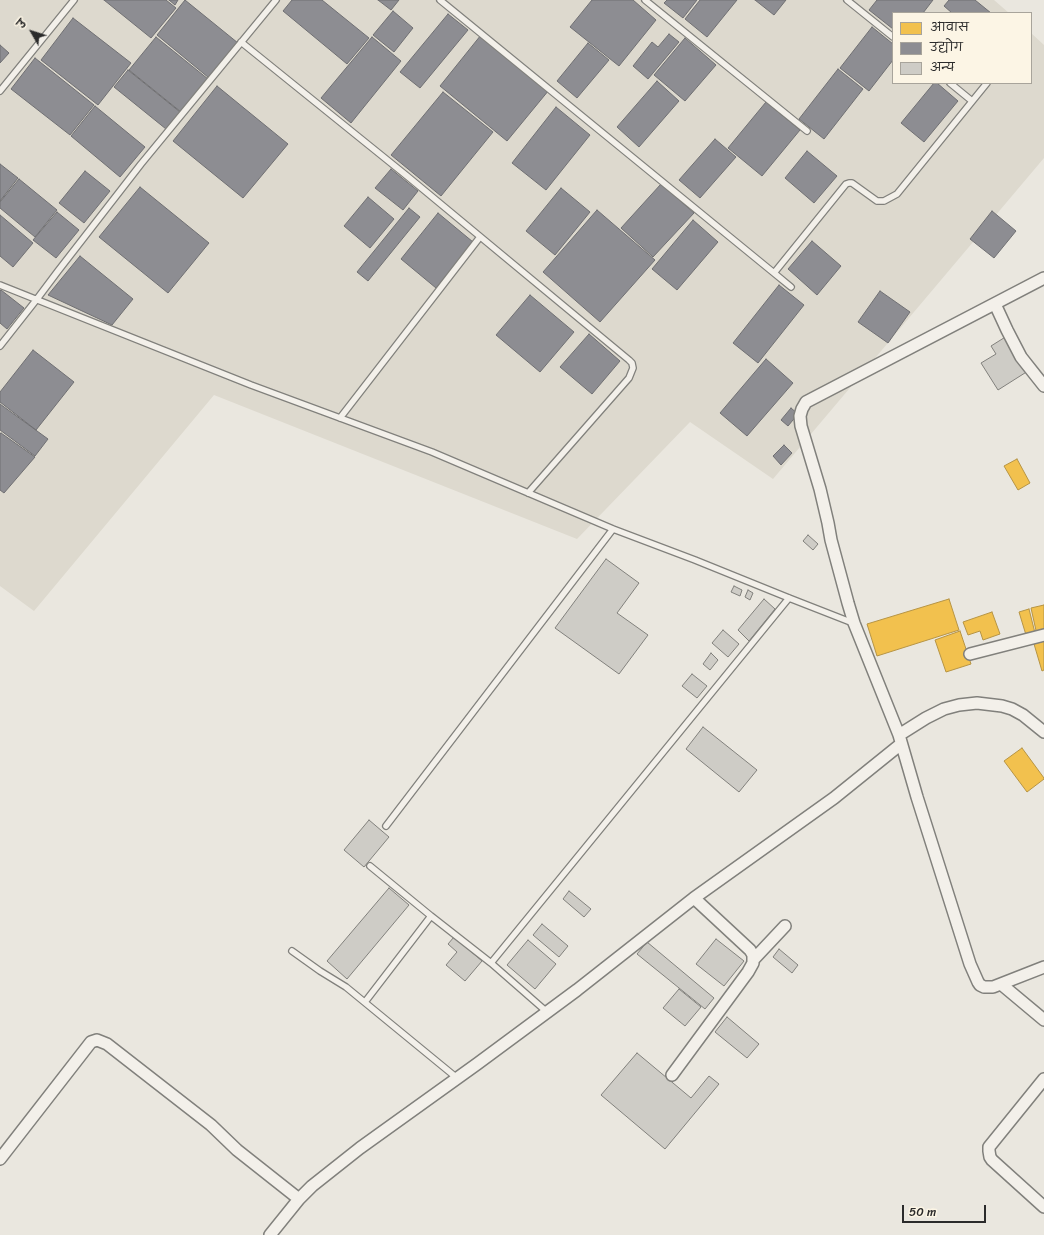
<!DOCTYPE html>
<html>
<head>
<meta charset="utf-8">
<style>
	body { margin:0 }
	#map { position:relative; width:1044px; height:1235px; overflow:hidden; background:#eae7df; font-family:Sriracha,"Playpen Sans Deva",sans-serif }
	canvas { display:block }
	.legend { position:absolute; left:892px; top:12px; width:140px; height:72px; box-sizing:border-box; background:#fcf5e5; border:1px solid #a8a49b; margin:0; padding:5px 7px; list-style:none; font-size:12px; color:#2b2b2b }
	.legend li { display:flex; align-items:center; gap:8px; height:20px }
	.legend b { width:20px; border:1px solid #a8a49b }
	.north { position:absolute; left:12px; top:12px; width:40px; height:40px; -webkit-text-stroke:3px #fcf5e5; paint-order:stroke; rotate:309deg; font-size:11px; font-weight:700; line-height:16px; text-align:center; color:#2b2b2b }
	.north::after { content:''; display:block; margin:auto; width:14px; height:18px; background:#2b2b2b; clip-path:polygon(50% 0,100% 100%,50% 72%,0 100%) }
	.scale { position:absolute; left:902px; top:1205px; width:84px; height:18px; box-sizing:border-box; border:2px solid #2b2b2b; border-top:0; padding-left:5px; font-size:12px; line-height:14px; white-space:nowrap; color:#2b2b2b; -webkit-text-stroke:3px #fcf5e5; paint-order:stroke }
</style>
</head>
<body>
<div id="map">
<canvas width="1044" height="1235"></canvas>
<ul class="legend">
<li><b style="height:11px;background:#f2c14e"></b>आवास</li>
<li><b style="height:11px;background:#8d8d92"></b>उद्योग</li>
<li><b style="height:11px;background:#ceccc6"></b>अन्य</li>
</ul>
<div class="north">उ</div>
<div class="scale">50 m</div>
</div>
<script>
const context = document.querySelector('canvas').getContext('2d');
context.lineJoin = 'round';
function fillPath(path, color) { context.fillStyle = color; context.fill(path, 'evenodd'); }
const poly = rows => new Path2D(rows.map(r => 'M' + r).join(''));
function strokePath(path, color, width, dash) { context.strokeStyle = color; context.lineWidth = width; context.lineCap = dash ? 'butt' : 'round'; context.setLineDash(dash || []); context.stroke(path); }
fillPath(poly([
	[0,0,994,0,1009,13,893,13,893,83,1031,83,1031,33,1044,45,1044,158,773,479,690,422,577,539,214,395,34,611,0,586]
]), '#ddd9ce');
const homes = poly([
	[1017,459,1030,483,1018,490,1004,466,1017,459],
	[949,599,959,630,877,656,867,624,949,599],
	[1044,605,1044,633,1037,635,1031,608,1044,605],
	[1029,609,1035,633,1026,635,1019,612,1029,609],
	[992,612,1000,634,983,640,980,631,968,635,963,622,992,612],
	[960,631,971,664,946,672,935,640,960,631],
	[1044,641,1044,670,1042,671,1034,644,1044,641],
	[1022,748,1044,778,1044,779,1027,792,1004,761,1022,748]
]);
fillPath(homes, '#f2c14e');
strokePath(homes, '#b69444', 1);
const industry = poly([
	[104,0,166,0,176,8,151,38,104,0],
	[169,0,178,0,175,5,169,0],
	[185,0,238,43,209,78,157,35,185,0],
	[292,0,322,0,369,38,347,64,283,11,292,0],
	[378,0,399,0,391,10,378,0],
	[592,0,633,0,656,20,619,66,570,27,592,0],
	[667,0,697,0,683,18,664,3,667,0],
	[700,0,737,0,707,37,685,19,700,0],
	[755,0,786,0,774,15,755,0],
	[877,0,933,0,923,13,893,13,893,29,869,10,877,0],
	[949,0,975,0,991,13,952,13,944,6,949,0],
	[393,11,413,28,394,52,373,35,393,11],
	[448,14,468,30,420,88,400,72,448,14],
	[73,18,131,63,98,105,41,60,73,18],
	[872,27,893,44,893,60,869,91,840,68,872,27],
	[669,34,679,42,648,79,633,66,652,42,658,47,669,34],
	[481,35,549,90,507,141,440,86,481,35],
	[156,37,208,79,181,112,129,70,156,37],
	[372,37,401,61,351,123,321,98,372,37],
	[685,38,716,65,685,101,654,75,685,38],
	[588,43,609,60,577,98,557,81,588,43],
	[0,45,9,53,0,63,0,45],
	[35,58,94,105,70,135,11,89,35,58],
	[838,69,863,89,824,139,799,119,838,69],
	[128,70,180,112,166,129,114,87,128,70],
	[657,81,679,101,639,147,617,127,657,81],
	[934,83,937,83,958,101,924,142,901,123,934,83],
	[217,86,288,144,243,198,173,141,217,86],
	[443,92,493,132,441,196,391,155,443,92],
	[766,102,800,130,762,176,728,148,766,102],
	[95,106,145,147,120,177,71,136,95,106],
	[556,107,590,135,546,190,512,163,556,107],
	[715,139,736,157,700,198,679,180,715,139],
	[807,151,837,176,814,203,785,178,807,151],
	[0,164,18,178,0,201,0,164],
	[391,169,418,191,403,210,375,188,391,169],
	[85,171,110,191,84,223,59,203,85,171],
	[19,179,57,210,35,237,0,208,0,202,19,179],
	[661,184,694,213,653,257,621,228,661,184],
	[140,187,209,243,168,293,99,237,140,187],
	[561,188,590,212,555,255,526,231,561,188],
	[368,197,394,219,370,248,344,226,368,197],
	[409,208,420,217,368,281,357,272,409,208],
	[597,210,655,260,600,322,543,272,597,210],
	[992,211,1016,231,994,258,970,239,992,211],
	[57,212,79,230,56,258,33,240,57,212],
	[438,213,473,242,436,288,401,259,438,213],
	[0,215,33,243,13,267,0,256,0,215],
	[693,220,718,242,677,290,652,269,693,220],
	[812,241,841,266,817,295,788,269,812,241],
	[80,256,133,299,112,325,48,295,80,256],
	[779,285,804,305,758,363,733,343,779,285],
	[1,290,24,308,7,329,0,323,0,291,1,290],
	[880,291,910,312,888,343,858,322,880,291],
	[530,295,574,332,540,372,496,335,530,295],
	[589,334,620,361,592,394,560,367,589,334],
	[33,350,74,382,36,430,0,402,0,392,33,350],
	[766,359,793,383,747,436,720,413,766,359],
	[0,404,48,439,35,456,0,430,0,404],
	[791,408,798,414,788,426,781,420,791,408],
	[1,433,35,457,4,493,0,490,0,434,1,433],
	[784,445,792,453,781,465,773,456,784,445]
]);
fillPath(industry, '#8d8d92');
strokePath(industry, '#707073', 1);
const building = poly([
	[1007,336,1028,371,998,390,981,363,996,354,991,346,1007,336],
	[808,535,818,544,813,550,803,541,808,535],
	[606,559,639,583,617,613,648,635,619,674,555,628,606,559],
	[734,586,742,590,740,596,731,592,734,586],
	[748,590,753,593,750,600,745,597,748,590],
	[764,599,775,609,749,641,738,630,764,599],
	[723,630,739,644,728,657,712,643,723,630],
	[711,653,718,660,710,670,703,664,711,653],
	[692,674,707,686,697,698,682,686,692,674],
	[703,727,757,770,739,792,686,749,703,727],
	[369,820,389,837,364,867,344,850,369,820],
	[389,888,409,905,347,979,327,961,389,888],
	[569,891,591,909,584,917,563,899,569,891],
	[542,924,568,946,559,957,533,935,542,924],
	[454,937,482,961,465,981,446,965,457,952,448,944,454,937],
	[716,939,744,961,724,986,696,964,716,939],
	[528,940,556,964,535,989,507,965,528,940],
	[647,942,714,998,705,1009,637,954,647,942],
	[779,949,798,965,792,973,773,957,779,949],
	[679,989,701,1007,685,1026,663,1008,679,989],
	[727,1017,759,1044,747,1058,715,1032,727,1017],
	[637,1053,691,1098,709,1076,719,1084,665,1149,601,1095,637,1053]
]);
fillPath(building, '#ceccc6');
strokePath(building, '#81807c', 1);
const lane = poly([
	[440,0,774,273,791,287],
	[645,0,807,131],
	[847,0,893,37],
	[241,42,407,176,629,360,632,363,633,368,629,378,528,493],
	[950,83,972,101],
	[0,91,74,0],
	[774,273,846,184,849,183,852,183,877,201,884,201,897,194,987,83],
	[0,285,251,385,432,452,613,529,695,560,789,598,853,623],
	[0,346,37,299,58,271,141,164,276,0],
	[340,418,480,237],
	[386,826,613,529],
	[370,866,431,916,491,963,547,1012],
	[292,951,320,971,346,987,457,1078],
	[491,963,789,598],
	[365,1002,431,916]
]);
const street = poly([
	[1044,278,806,402,802,409,800,416,801,426,820,489,828,523,831,540,848,603,854,623,899,735,917,797,970,964,978,982,980,985,984,987,993,987,1044,967],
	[995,304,1007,330,1021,357,1044,386],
	[970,654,1044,635],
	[899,735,926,718,944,709,959,705,977,703,1002,706,1012,709,1023,715,1044,732],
	[754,959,785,926],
	[1001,984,1044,1020],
	[672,1075,748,972,753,963,753,955,750,950,694,898],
	[1044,1079,989,1147,989,1151,990,1157,992,1160,1044,1207],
	[0,1159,91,1042,97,1040,107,1044,211,1125,237,1150,299,1199],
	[270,1235,299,1199,312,1186,360,1148,477,1064,577,990,694,898,834,798,901,744]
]);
strokePath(lane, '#81807c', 8);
strokePath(street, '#81807c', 14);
strokePath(lane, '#f3f0ea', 5.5);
strokePath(street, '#f3f0ea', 11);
</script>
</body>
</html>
